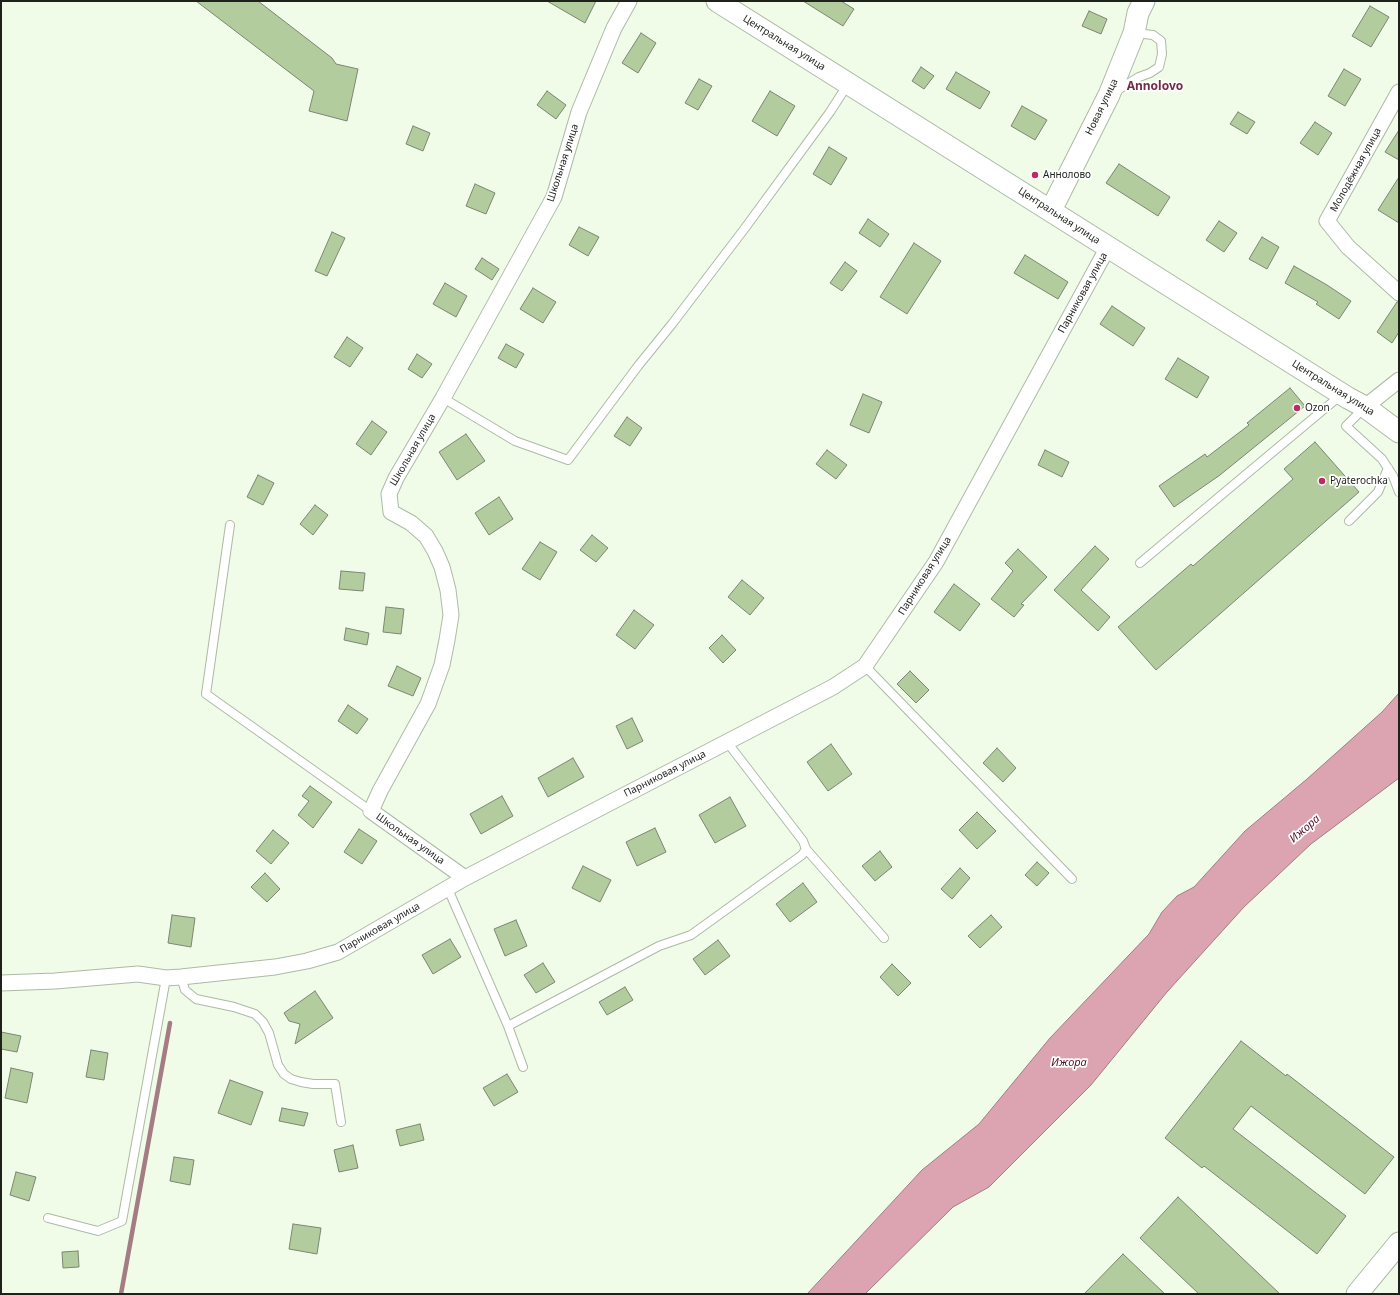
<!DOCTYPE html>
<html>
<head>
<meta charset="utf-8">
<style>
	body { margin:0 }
	#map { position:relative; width:1400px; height:1295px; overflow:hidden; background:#f0fce8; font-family:"Noto Sans",sans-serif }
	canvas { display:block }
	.frame { position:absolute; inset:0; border:2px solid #1e221b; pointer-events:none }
</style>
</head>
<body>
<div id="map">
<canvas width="1400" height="1295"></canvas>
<div class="frame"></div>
</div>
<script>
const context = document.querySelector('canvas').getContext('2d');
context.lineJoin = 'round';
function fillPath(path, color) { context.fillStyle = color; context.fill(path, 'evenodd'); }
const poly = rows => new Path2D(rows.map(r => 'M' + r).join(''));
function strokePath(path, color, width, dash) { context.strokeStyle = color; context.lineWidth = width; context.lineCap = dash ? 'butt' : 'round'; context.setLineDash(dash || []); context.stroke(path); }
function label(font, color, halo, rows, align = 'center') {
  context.font = font + ' "Noto Sans",sans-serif'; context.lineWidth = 3.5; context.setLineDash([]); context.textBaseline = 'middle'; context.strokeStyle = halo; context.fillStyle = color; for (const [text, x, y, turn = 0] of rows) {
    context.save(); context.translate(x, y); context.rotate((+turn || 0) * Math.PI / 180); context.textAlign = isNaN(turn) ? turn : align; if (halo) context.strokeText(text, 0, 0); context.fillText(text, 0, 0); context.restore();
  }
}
const water = poly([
	[1399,693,1399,778,1311,844,1244,907,1167,992,1091,1085,989,1187,953,1207,865,1294,807,1294,922,1170,979,1124,1050,1038,1149,934,1162,912,1177,896,1194,887,1245,831,1307,779,1382,712,1399,693]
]);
fillPath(water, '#dca3b1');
strokePath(water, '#a37c84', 1);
strokePath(poly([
	[121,1294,170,1023]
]), '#a37c84', 4.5);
const building = poly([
	[196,1,258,1,332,58,336,64,358,69,347,121,309,111,314,91,196,1],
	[547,1,596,1,585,23,547,1],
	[803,1,841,1,854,9,843,26,803,1],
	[1370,6,1389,17,1371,47,1352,36,1370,6],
	[1089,11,1107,19,1101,34,1082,26,1089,11],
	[641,33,656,43,638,73,622,63,641,33],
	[921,67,934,76,924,89,912,81,921,67],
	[1344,69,1361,79,1345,106,1328,96,1344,69],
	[956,72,990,92,980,109,946,89,956,72],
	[699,79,712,86,698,110,685,103,699,79],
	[547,91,566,105,556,119,537,105,547,91],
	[770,91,795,106,777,136,752,121,770,91],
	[1022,106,1047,120,1035,140,1011,126,1022,106],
	[1238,112,1255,122,1247,134,1230,124,1238,112],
	[1315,122,1332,133,1318,155,1300,143,1315,122],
	[413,126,430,133,423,151,406,144,413,126],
	[1399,130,1399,160,1385,152,1399,130],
	[829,147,847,158,831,185,813,174,829,147],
	[1119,164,1170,197,1158,216,1106,183,1119,164],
	[1399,177,1399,223,1378,210,1399,177],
	[475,184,495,193,486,214,466,206,475,184],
	[868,219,889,234,880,247,859,233,868,219],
	[1219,221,1237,233,1224,252,1206,240,1219,221],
	[579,227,599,237,588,256,569,245,579,227],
	[332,232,345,238,327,276,315,271,332,232],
	[1262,237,1279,247,1267,269,1249,259,1262,237],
	[914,243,941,261,907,314,880,297,914,243],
	[1025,255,1068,282,1058,299,1014,273,1025,255],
	[482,258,499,269,492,280,475,269,482,258],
	[845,262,857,271,842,291,830,283,845,262],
	[1294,266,1327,285,1351,301,1339,319,1316,304,1318,302,1285,283,1294,266],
	[445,283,467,296,456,317,433,304,445,283],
	[533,288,556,302,543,323,520,309,533,288],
	[1397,302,1399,302,1399,332,1392,343,1377,332,1397,302],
	[1112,306,1145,328,1133,346,1100,324,1112,306],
	[347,337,363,348,350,367,334,357,347,337],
	[506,344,524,354,516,368,498,358,506,344],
	[417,354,432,364,422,378,408,369,417,354],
	[1178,358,1209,377,1197,398,1165,379,1178,358],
	[1290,388,1305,406,1220,475,1174,507,1159,486,1205,454,1207,457,1249,425,1247,423,1290,388],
	[863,394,882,402,869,433,850,425,863,394],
	[627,417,642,428,630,446,614,436,627,417],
	[372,421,387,432,371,455,356,444,372,421],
	[466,434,485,461,457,480,439,452,466,434],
	[1315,442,1359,492,1156,670,1118,627,1191,564,1193,566,1293,479,1284,469,1315,442],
	[827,450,847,465,836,479,816,464,827,450],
	[1045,450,1069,462,1062,477,1038,465,1045,450],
	[258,475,274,483,263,505,247,497,258,475],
	[499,497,513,519,489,535,475,513,499,497],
	[315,505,328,515,313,535,300,524,315,505],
	[592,535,608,548,596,562,580,550,592,535],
	[540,542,557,552,540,580,522,569,540,542],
	[1095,546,1109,559,1081,590,1110,617,1098,631,1054,590,1095,546],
	[1018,549,1047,577,1021,604,1024,605,1014,617,991,599,1013,571,1005,563,1018,549],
	[341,571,365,573,363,591,339,589,341,571],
	[742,580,764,598,750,615,728,597,742,580],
	[954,584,980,604,960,631,934,612,954,584],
	[386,607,404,609,401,634,383,632,386,607],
	[634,610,654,625,635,649,616,635,634,610],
	[346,628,369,633,367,645,344,640,346,628],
	[722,635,736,650,723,663,709,648,722,635],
	[397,666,421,678,413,696,388,686,397,666],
	[910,671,929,690,916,703,897,684,910,671],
	[348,705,368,719,357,734,338,721,348,705],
	[632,718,643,741,627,749,616,726,632,718],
	[831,744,852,774,828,791,807,762,831,744],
	[997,748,1016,768,1003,782,983,763,997,748],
	[573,758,584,777,548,797,538,778,573,758],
	[310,786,332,802,313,828,298,815,309,801,302,796,310,786],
	[502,796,513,816,481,834,470,814,502,796],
	[730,797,746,826,715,843,699,815,730,797],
	[977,812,996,831,977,849,959,830,977,812],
	[655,828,666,852,637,866,626,842,655,828],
	[359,829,377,841,362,864,344,852,359,829],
	[273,830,289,843,271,864,256,851,273,830],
	[880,851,892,867,875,881,862,866,880,851],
	[1037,862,1049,873,1037,886,1025,875,1037,862],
	[583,866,611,880,600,902,572,888,583,866],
	[960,868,970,878,952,899,941,889,960,868],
	[265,873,280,889,267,902,251,887,265,873],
	[803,883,817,902,790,922,776,904,803,883],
	[172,915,195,918,191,947,168,943,172,915],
	[991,915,1002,927,980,948,968,936,991,915],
	[516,920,527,946,505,956,494,929,516,920],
	[450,939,461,957,433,974,422,955,450,939],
	[718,940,730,956,705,975,693,959,718,940],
	[543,963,555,982,536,993,524,975,543,963],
	[892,964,911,983,898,996,880,977,892,964],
	[625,987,633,1000,607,1015,599,1002,625,987],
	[315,991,333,1018,295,1044,300,1024,289,1021,284,1013,315,991],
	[1,1032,21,1036,17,1052,1,1049,1,1032],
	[1241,1041,1286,1076,1287,1074,1394,1157,1365,1194,1251,1106,1233,1129,1346,1216,1317,1254,1204,1166,1202,1168,1165,1138,1241,1041],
	[91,1050,108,1053,104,1080,86,1077,91,1050],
	[11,1068,33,1073,27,1103,5,1098,11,1068],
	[507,1074,518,1092,494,1106,483,1088,507,1074],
	[230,1080,263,1092,251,1125,218,1113,230,1080],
	[282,1108,308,1113,304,1126,279,1121,282,1108],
	[420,1124,424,1140,400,1146,396,1130,420,1124],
	[353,1145,358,1168,339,1172,334,1150,353,1145],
	[174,1157,194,1160,190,1185,170,1181,174,1157],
	[16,1172,36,1177,29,1201,10,1195,16,1172],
	[1178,1197,1280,1294,1199,1294,1140,1238,1178,1197],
	[293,1224,321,1228,317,1254,289,1249,293,1224],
	[78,1251,79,1267,63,1268,62,1252,78,1251],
	[1123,1254,1165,1294,1084,1294,1123,1254]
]);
fillPath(building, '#b2cc9d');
strokePath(building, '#7c8674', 1);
const lane = poly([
	[1116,91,1139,77,1150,73,1159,67,1162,54,1161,41,1153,35,1135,33],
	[443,398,515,441,568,460,638,366,672,324,745,228,830,112,848,84],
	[1365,407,1346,426,1382,459,1393,476,1399,492],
	[1349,521,1378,492,1388,468],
	[230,525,206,694,371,811],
	[1140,563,1341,395],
	[865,666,1072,879],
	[806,849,884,938],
	[448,889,508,1026,523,1067],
	[181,977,185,990,196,999,234,1007,255,1014,263,1022,269,1033,278,1065,284,1074,291,1079,301,1082,313,1084,335,1084,341,1122],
	[508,1026,659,946,691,935,802,855,806,849,803,841,727,742],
	[48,1218,98,1231,122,1221,166,978]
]);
const street = poly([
	[1399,92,1327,221,1348,247,1399,293],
	[1365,407,1399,380],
	[465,878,371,811,380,791,428,704,442,665,447,640,451,615,448,590,442,567,435,551,426,536,411,523,391,512,389,494,396,478,443,398,554,197,579,112,614,28,629,1],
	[1,983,55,981,138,974,166,978,181,977,275,967,307,961,338,952,465,878,833,687,865,666,936,562,1108,247]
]);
const secondary = poly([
	[717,1,1348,398,1365,407,1399,432],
	[1051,210,1109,95,1134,33,1138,13,1144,1],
	[1357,1294,1399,1243]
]);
strokePath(lane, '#aeb9a6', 10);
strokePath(street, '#aeb9a6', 17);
strokePath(secondary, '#aeb9a6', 23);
strokePath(lane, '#fff', 8);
strokePath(street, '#fff', 15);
strokePath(secondary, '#fff', 21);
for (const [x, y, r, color] of [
	[1035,175,4,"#b92d64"],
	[1297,408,4,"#b92d64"],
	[1322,481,4,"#b92d64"]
]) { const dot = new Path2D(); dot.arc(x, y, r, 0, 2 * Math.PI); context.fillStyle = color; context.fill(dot); strokePath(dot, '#fff', 1.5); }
label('10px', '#1e221b', '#fff', [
	["Центральная улица",784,43,32],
	["Новая улица",1102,107,-64],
	["Школьная улица",563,163,-72],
	["Молодёжная улица",1356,170,-61],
	["Центральная улица",1059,216,33],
	["Парниковая улица",1083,293,-61],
	["Центральная улица",1333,388,32],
	["Школьная улица",413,450,-60],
	["Парниковая улица",925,576,-58],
	["Парниковая улица",665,774,-27],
	["Школьная улица",410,839,35],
	["Парниковая улица",380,928,-30]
]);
label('10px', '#1e221b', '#fff', [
	["Аннолово",1043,175],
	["Ozon",1305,408],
	["Pyaterochka",1330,481]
], 'left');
label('italic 11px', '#55122c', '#fff', [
	["Ижора",1305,829,-41],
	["Ижора",1069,1063]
]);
label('bold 12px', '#722e45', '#fff', [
	["Annolovo",1155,87]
]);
</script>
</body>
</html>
